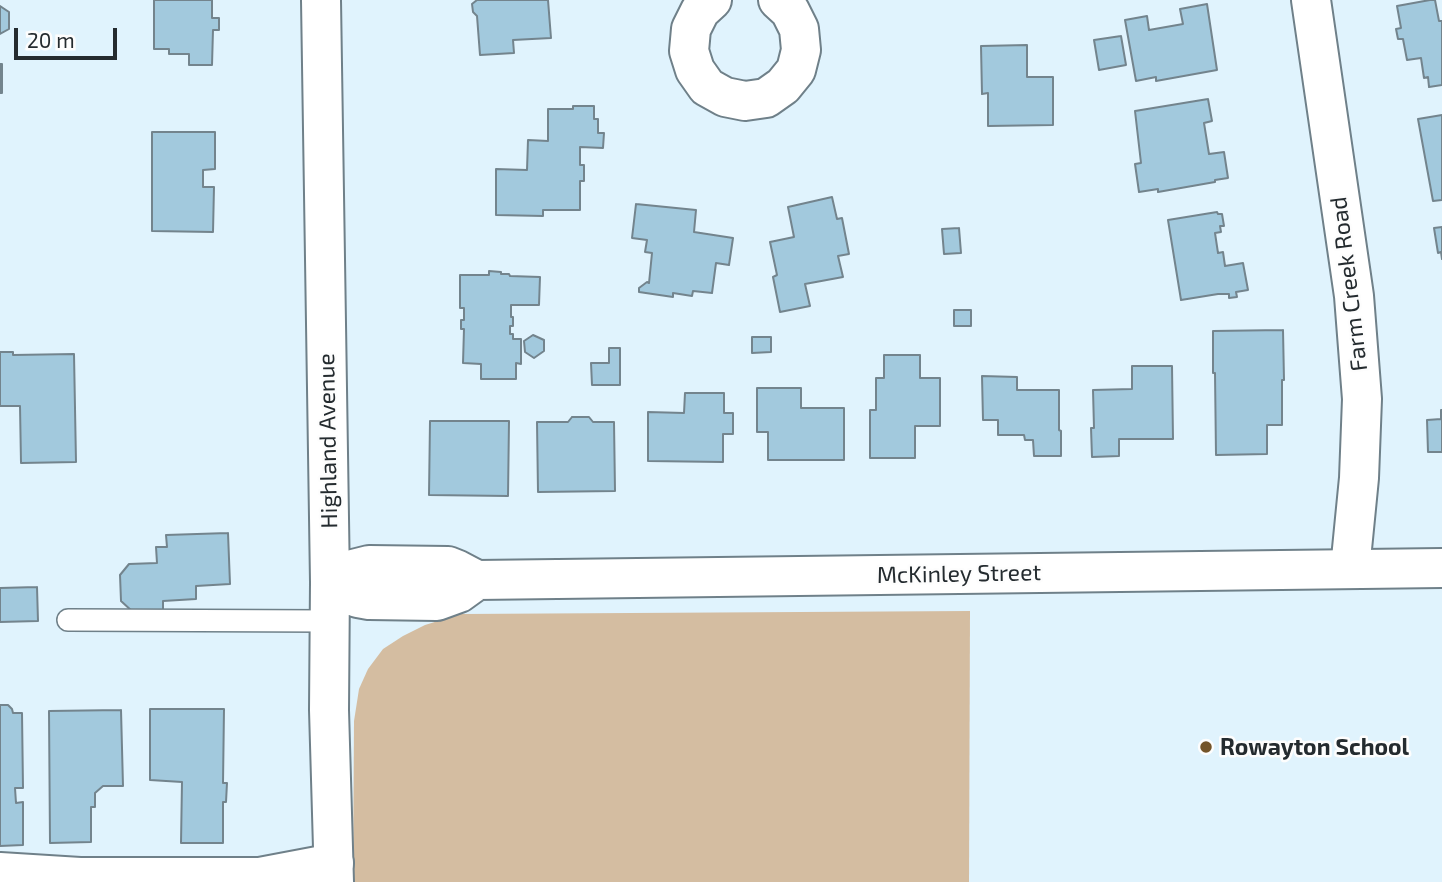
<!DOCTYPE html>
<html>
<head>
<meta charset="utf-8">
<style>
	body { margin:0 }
	#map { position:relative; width:1442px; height:882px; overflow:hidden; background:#e0f3fd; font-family:"Exo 2",sans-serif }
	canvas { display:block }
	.scale { position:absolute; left:14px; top:28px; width:103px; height:32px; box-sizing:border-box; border:4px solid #242b2f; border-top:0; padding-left:9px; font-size:21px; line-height:24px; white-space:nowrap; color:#242b2f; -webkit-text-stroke:5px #fdfdfd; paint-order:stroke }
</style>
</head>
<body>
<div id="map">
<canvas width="1442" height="882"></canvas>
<div class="scale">20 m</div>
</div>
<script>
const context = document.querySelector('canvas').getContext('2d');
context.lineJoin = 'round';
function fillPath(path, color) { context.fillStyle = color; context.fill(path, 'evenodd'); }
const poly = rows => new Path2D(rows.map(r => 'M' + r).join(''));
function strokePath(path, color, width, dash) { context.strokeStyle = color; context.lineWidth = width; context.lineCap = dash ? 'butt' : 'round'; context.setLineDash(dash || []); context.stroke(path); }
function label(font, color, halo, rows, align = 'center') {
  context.font = font + ' "Exo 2",sans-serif'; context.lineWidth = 5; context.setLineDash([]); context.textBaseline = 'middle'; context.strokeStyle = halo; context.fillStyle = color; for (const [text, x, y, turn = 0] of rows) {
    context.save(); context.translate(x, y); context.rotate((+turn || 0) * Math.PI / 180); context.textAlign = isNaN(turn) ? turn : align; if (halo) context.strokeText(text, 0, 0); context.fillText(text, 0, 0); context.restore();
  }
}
fillPath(poly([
	[970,611,969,882,353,882,354,721,359,689,368,669,383,649,403,636,425,625,461,614]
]), '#d4bda1');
const building = poly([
	[154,0,212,0,212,18,219,18,219,30,213,30,212,65,189,65,189,54,169,54,169,49,154,49,154,0],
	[477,0,548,0,551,38,513,40,514,53,480,55,477,16,473,12,472,4,477,0],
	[1430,0,1435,0,1439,21,1442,21,1442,85,1429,87,1428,77,1424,78,1421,58,1407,60,1403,39,1398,39,1396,29,1401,28,1397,6,1430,0],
	[1207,4,1217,70,1156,81,1156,77,1136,81,1125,20,1147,16,1149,30,1183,24,1180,9,1207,4],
	[0,6,9,12,9,29,0,34,0,6],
	[1121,36,1126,65,1099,70,1094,40,1121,36],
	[1027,45,1027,77,1053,77,1053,125,988,126,988,93,982,94,981,46,1027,45],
	[0,64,2,64,2,93,0,93,0,64],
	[1208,99,1212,121,1204,123,1209,154,1224,152,1228,178,1215,180,1215,182,1158,192,1158,189,1139,192,1135,164,1141,163,1135,111,1208,99],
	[573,106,594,106,594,119,598,119,598,133,604,133,603,148,580,147,580,165,584,165,584,181,580,181,580,210,543,210,543,216,496,215,496,169,527,170,528,140,548,141,548,109,573,109,573,106],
	[1442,115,1442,200,1433,201,1418,119,1442,115],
	[152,132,215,132,215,169,203,170,203,187,214,187,213,232,152,231,152,132],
	[832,197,837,219,842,218,849,254,838,256,843,277,805,284,810,306,780,312,773,277,777,275,770,242,794,237,788,207,832,197],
	[636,204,696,210,694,232,733,238,729,265,716,263,712,293,693,291,692,296,673,293,673,297,639,292,639,288,647,282,649,283,652,253,645,252,647,240,632,238,636,204],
	[1217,212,1218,214,1222,214,1224,226,1220,226,1221,232,1215,233,1218,253,1223,252,1225,266,1243,263,1248,290,1236,292,1237,297,1229,298,1229,294,1218,294,1181,300,1168,220,1217,212],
	[1442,227,1442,259,1441,252,1438,253,1434,228,1442,227],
	[959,228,961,253,944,254,942,229,959,228],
	[489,271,501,272,501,274,509,274,510,276,540,277,539,305,511,305,511,317,513,317,513,326,510,326,510,334,513,334,513,339,521,339,521,364,516,363,516,379,481,379,481,364,463,363,464,329,461,329,461,320,464,320,464,308,460,308,460,275,489,275,489,271],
	[954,310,971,310,971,326,954,326,954,310],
	[1283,330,1284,380,1282,380,1282,425,1267,425,1267,454,1216,455,1215,373,1213,373,1213,331,1283,330],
	[533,335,544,340,544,351,534,358,525,352,524,341,533,335],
	[752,337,771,337,771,352,752,353,752,337],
	[609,348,620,348,620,385,592,385,591,363,609,363,609,348],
	[0,352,13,352,13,355,74,354,76,462,21,463,20,406,0,406,0,352],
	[884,355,920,355,920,378,940,378,940,426,915,426,915,458,870,458,870,410,876,410,876,378,884,378,884,355],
	[1132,366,1172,366,1173,439,1119,439,1119,456,1092,457,1091,428,1094,428,1093,390,1132,389,1132,366],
	[982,376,1017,377,1017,390,1059,390,1059,430,1061,431,1061,456,1034,456,1033,440,1025,440,1024,435,998,435,998,420,983,420,982,376],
	[757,388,801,388,801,408,844,408,844,460,768,460,768,432,757,432,757,388],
	[685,393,724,393,724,413,733,413,733,434,723,434,723,462,648,461,648,412,684,413,685,393],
	[1441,410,1442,410,1442,452,1428,452,1427,420,1441,419,1441,410],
	[572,417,589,417,593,422,614,422,615,491,538,492,537,422,568,422,572,417],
	[430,421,509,421,508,496,429,495,430,421],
	[228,533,230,584,196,586,196,599,163,601,163,610,133,612,121,601,120,575,129,564,157,563,156,547,167,547,166,535,228,533],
	[37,587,38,621,0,622,0,588,37,587],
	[0,705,8,705,12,709,13,713,22,713,23,788,15,788,16,803,23,802,23,845,0,846,0,705],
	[150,709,224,709,223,783,227,783,226,802,223,802,223,843,181,843,182,782,150,780,150,709],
	[121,710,123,786,103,786,95,793,95,807,91,807,91,842,50,843,49,711,121,710]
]);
fillPath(building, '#a2c9dd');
strokePath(building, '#73848d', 2);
const lane = poly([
	[68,620,330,621]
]);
const street = poly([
	[321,0,330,582],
	[712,0,700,11,691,29,689,51,695,70,707,87,725,97,745,101,766,98,783,86,796,70,801,50,799,29,790,11,778,0],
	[1311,0,1354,296,1362,399,1359,478,1350,569],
	[0,872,80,877,260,877,334,863]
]);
const secondary = poly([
	[330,582,349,570,369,565,448,566,458,570,477,580,1442,568],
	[330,582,329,710,334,882],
	[330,582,348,594,358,598,369,600,437,601,459,593,477,580]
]);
strokePath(lane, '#6f8089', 24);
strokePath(street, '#6f8089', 42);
strokePath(secondary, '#6f8089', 42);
strokePath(lane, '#fff', 21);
strokePath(street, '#fff', 38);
strokePath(secondary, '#fff', 38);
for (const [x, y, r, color] of [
	[1206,747,7,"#735429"]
]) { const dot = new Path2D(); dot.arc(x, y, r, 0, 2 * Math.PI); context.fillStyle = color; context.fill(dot); strokePath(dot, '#fdfdfd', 2.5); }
label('23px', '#242b2f', '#fdfdfd', [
	["Farm Creek Road",1349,284,-97],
	["Highland Avenue",328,441,-91],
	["McKinley Street",959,574,-1]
]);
label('bold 23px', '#242b2f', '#fdfdfd', [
	["Rowayton School",1220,747]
], 'left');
</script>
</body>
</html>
